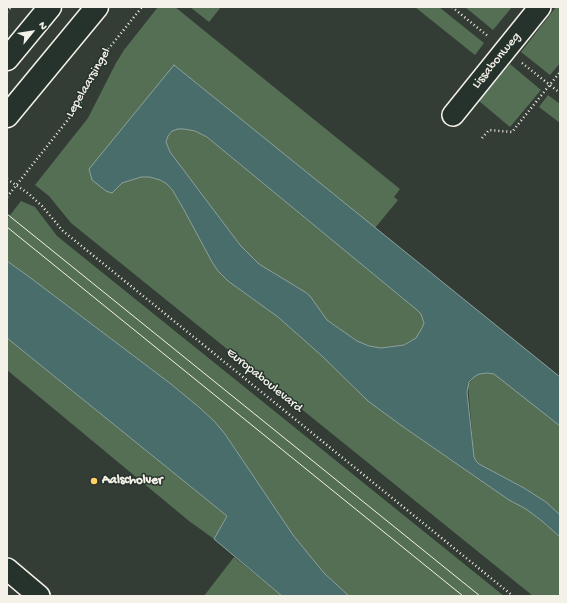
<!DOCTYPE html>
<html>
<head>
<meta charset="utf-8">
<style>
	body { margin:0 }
	#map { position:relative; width:567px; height:603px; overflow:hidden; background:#343d35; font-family:"Gochi Hand",sans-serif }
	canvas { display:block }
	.frame { position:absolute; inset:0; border:8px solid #f4f1e8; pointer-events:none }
	.north { position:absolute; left:12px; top:12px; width:40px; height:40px; -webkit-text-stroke:3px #26332d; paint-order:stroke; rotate:60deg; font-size:11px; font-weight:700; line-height:16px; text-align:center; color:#f4f1e8 }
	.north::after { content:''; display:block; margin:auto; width:14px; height:18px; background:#f4f1e8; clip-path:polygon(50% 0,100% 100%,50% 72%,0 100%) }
</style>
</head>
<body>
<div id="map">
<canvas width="567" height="603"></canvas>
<div class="frame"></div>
<div class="north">N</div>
</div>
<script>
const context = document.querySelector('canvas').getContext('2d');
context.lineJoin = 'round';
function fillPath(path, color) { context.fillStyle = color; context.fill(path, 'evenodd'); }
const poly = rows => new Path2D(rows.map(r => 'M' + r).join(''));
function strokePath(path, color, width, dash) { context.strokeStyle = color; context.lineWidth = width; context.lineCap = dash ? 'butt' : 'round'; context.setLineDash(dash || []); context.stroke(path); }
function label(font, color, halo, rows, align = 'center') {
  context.font = font + ' "Gochi Hand",sans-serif'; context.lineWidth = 3; context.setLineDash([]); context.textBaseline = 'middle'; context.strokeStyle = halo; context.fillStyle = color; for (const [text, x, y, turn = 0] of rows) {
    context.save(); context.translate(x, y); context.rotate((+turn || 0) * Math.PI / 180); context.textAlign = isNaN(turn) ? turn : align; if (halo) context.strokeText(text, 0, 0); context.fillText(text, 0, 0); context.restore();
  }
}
fillPath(poly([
	[158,7,175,7,400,189,394,197,398,200,375,228,174,65,122,183,141,177,150,177,160,180,167,184,173,191,183,208,212,262,218,271,228,281,278,317,322,356,368,401,402,426,509,500,526,509,542,521,560,537,560,596,533,596,71,223,49,196,35,185,88,118,116,63,124,50],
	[190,7,221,7,209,22],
	[415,7,439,7,484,43,475,55],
	[465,7,512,7,493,30],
	[556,7,560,7,560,63,550,75,521,52],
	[510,64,541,90,510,127,479,101],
	[548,95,560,104,560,123,539,107],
	[178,129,184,129,195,131,207,137,417,310,421,314,424,323,422,328,416,338,404,345,381,348,369,346,357,341,327,320,310,296,305,292,259,264,240,245,170,152,166,142,168,136,172,131],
	[21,201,35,207,57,236,504,596,349,596,324,573,293,535,225,434,214,421,200,408,171,384,28,276,7,261,7,219],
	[7,338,227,516,214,539,189,521,7,370],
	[487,373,494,374,499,377,560,426,560,515,546,502,524,488,479,464,476,461,474,457,468,385,474,377,479,374],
	[234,557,282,596,204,596]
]), '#556f55');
const water = poly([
	[174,65,560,377,560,426,494,374,487,373,479,374,474,377,469,382,467,392,474,457,476,461,479,464,524,488,546,502,560,515,560,537,542,521,526,509,509,500,402,426,368,401,322,356,278,317,228,281,218,271,212,262,183,208,173,191,167,184,160,180,150,177,141,177,122,183,112,193,106,191,92,180,89,169,174,65],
	[178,129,184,129,195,131,207,137,417,310,421,314,424,323,422,328,416,338,404,345,381,348,369,346,357,341,327,320,310,296,305,292,259,264,240,245,170,152,166,142,168,136,172,131,178,129],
	[7,261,28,276,171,384,200,408,214,421,225,434,293,535,324,573,349,596,282,596,214,539,227,516,7,338,7,261]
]);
fillPath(water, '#486d6b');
strokePath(water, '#8da29d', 1);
const minor = poly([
	[453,115,540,7],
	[7,569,39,596]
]);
const tertiary = poly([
	[7,59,50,7],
	[7,116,97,7]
]);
strokePath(minor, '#f4f1e8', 24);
strokePath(tertiary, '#f4f1e8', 25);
strokePath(poly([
	[452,7,489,37],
	[7,12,11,7],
	[522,63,560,93],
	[482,138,489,130,512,132,560,72],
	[7,179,29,194,42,206,63,231,513,596],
	[7,197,78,107,106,52,142,7]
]), '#f4f1e8', 2.5, [1, 3]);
strokePath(minor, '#26332d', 21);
strokePath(tertiary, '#26332d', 22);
strokePath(poly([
	[7,214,480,596],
	[7,227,463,596]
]), '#f4f1e8', 1);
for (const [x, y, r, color] of [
	[94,481,4,"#ffd166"]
]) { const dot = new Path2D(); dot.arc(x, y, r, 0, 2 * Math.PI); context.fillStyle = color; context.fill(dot); strokePath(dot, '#26332d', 1.5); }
label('13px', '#f4f1e8', '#26332d', [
	["Lissabonweg",497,61,-51],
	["Lepelaarsingel",89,83,-60],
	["Europaboulevard",264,381,39]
]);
label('bold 13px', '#f4f1e8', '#26332d', [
	["Aalscholver",102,481]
], 'left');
</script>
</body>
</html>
